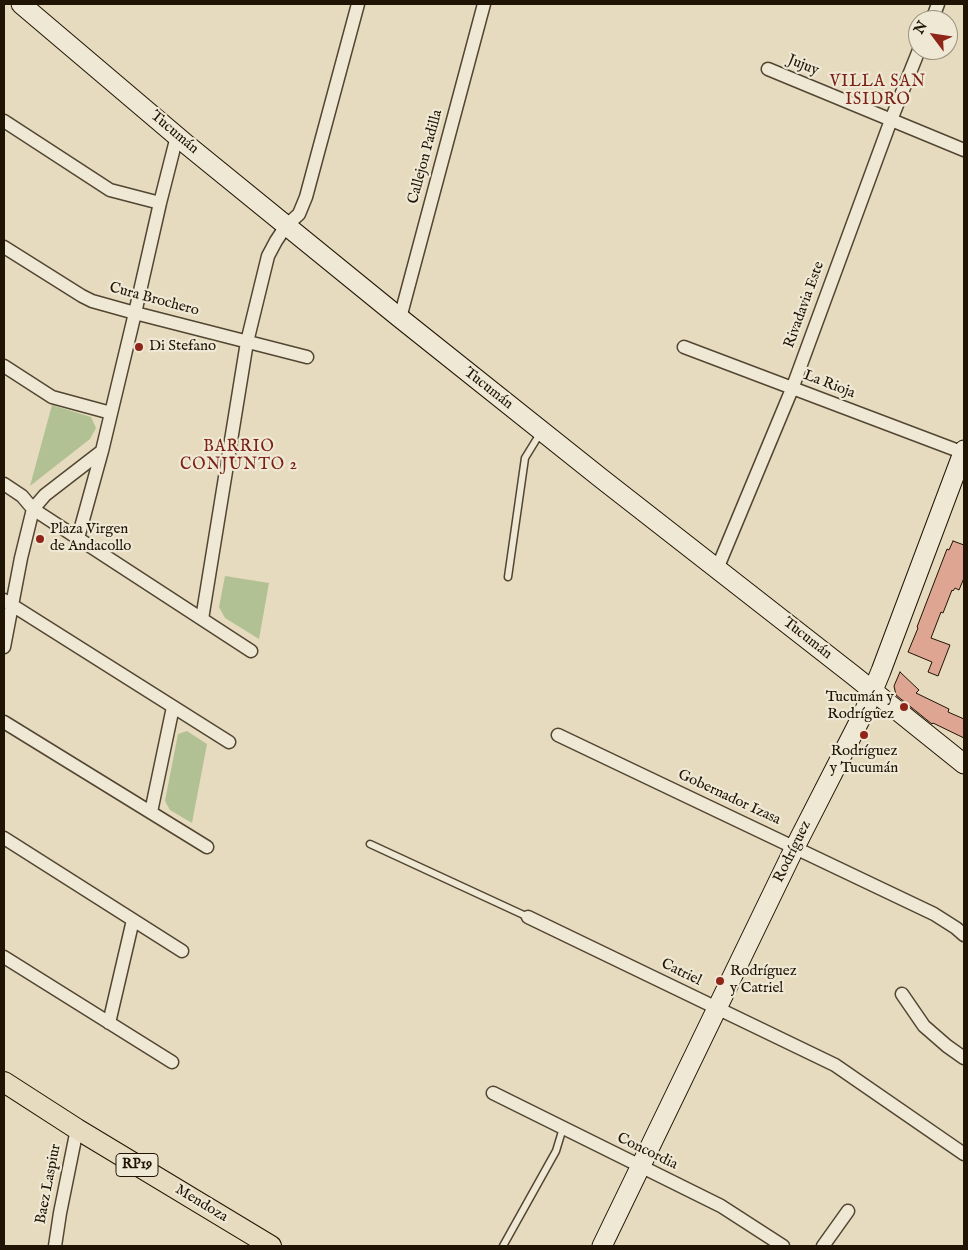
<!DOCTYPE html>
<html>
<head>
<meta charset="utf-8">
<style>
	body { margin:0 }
	#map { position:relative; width:968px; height:1250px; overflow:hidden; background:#e6dbbe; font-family:"IM FELL English",serif }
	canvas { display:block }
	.frame { position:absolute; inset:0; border:5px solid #201404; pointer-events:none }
	.north { position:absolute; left:908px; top:10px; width:50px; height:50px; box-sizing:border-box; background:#efe8d5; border:1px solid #9c9381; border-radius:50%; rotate:301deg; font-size:14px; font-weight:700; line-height:20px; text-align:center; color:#201404 }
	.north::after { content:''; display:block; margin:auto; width:18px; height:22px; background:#8f2418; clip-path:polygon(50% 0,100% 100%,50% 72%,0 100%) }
</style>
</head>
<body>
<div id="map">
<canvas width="968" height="1250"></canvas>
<div class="frame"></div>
<div class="north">N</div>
</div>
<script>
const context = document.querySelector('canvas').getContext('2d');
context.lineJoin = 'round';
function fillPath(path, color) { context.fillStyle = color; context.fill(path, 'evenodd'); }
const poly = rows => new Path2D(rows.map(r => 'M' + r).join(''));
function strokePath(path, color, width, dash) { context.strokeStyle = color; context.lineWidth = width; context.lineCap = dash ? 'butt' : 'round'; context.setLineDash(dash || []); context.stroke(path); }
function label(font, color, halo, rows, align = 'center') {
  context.font = font + ' "IM FELL English",serif'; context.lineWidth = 4.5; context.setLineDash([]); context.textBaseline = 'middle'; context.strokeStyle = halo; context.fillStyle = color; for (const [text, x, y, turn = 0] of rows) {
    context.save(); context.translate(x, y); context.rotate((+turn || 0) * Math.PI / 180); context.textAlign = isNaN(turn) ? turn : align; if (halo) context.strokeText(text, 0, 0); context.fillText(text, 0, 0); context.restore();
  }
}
fillPath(poly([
	[52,405,91,417,96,428,90,439,30,486],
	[225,576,269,583,259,639,225,618,219,607],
	[187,731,207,744,192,823,170,810,165,801,178,734]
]), '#b2c194');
const building = poly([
	[953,541,964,545,964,578,959,590,955,588,953,591,952,590,943,613,941,612,931,638,950,645,938,676,928,672,932,662,908,652,918,628,917,627,947,549,949,550,953,541],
	[900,672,919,690,916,693,949,709,948,712,964,719,964,738,933,723,932,724,896,695,894,686,900,672]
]);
fillPath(building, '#dea692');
strokePath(building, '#201404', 1);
const service = poly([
	[508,577,525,458,541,432],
	[370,844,528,917],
	[503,1246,556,1151,563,1128]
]);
const minor = poly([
	[932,20,938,4],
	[768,69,964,150],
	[4,121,110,190,160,203],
	[4,247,82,296,92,301,135,313,307,357],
	[400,318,484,4],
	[684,347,964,453],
	[4,366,52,397,111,413],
	[4,484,22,496,33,509,251,651],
	[78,538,102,451,135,313,160,203,177,136],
	[717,569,792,389,891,120,919,50],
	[4,600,229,742],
	[202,619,247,342,268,256,276,241,286,226,299,214,306,197,358,4],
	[4,647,21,558,33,509,45,495,102,451],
	[4,722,207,847],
	[558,735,934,914,956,928,964,935],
	[151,812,173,707],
	[4,838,182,951],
	[528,917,835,1065,964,1154],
	[4,957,172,1062],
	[902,994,924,1026,947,1046,964,1058],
	[109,1023,133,920],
	[493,1093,721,1206,783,1246],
	[55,1246,60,1213,77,1129],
	[823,1246,848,1211]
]);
const secondary = poly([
	[21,4,186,144,400,318,602,479,853,675,964,764],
	[602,1246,795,847,864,712,881,671,964,450]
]);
const primary = poly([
	[4,1082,77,1129,271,1246]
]);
strokePath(service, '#524632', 9);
strokePath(minor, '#524632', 15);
strokePath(secondary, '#201404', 21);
strokePath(primary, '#201404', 22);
strokePath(service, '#efe8d5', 6);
strokePath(minor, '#efe8d5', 12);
strokePath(secondary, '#efe8d5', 19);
strokePath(primary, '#e6dbbe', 20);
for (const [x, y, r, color] of [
	[139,347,5,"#8f2418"],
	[40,539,5,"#8f2418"],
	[904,707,5,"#8f2418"],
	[864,735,5,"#8f2418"],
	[720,981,5,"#8f2418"]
]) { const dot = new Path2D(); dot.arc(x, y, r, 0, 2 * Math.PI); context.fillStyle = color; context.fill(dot); strokePath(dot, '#efe8d5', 2); }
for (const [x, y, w] of [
	[137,1165,42]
]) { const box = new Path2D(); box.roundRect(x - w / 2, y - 11.5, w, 23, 4); context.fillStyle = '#efe8d5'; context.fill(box); strokePath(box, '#201404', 1); }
label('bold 14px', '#201404', null, [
	["RP19",137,1165]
]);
label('15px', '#201404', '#efe8d5', [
	["Jujuy",803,66,22],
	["Tucumán",174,133,40],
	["Callejon Padilla",426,157,-75],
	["Cura Brochero",154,300,15],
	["Rivadavia Este",805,305,-70],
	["La Rioja",829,385,21],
	["Tucumán",488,389,38],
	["Tucumán",807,639,38],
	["Gobernador Izasa",729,798,25],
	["Rodríguez",793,852,-64],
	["Catriel",681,973,26],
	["Concordia",647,1152,26],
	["Baez Laspiur",49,1184,-79],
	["Mendoza",201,1204,31]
]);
label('15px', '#201404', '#efe8d5', [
	["Di Stefano",149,347],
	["Plaza Virgen",50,530],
	["de Andacollo",50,547],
	["Tucumán y",894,698,"right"],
	["Rodríguez",894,715,"right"],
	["Rodríguez",864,752,"center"],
	["y Tucumán",864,769,"center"],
	["Rodríguez",730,972],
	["y Catriel",730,989]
], 'left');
context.letterSpacing = '1px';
label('16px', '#7a1f14', '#efe8d5', [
	["VILLA SAN",878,83],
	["ISIDRO",878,101],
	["BARRIO",239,448],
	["CONJUNTO 2",239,466]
]);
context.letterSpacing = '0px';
</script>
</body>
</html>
